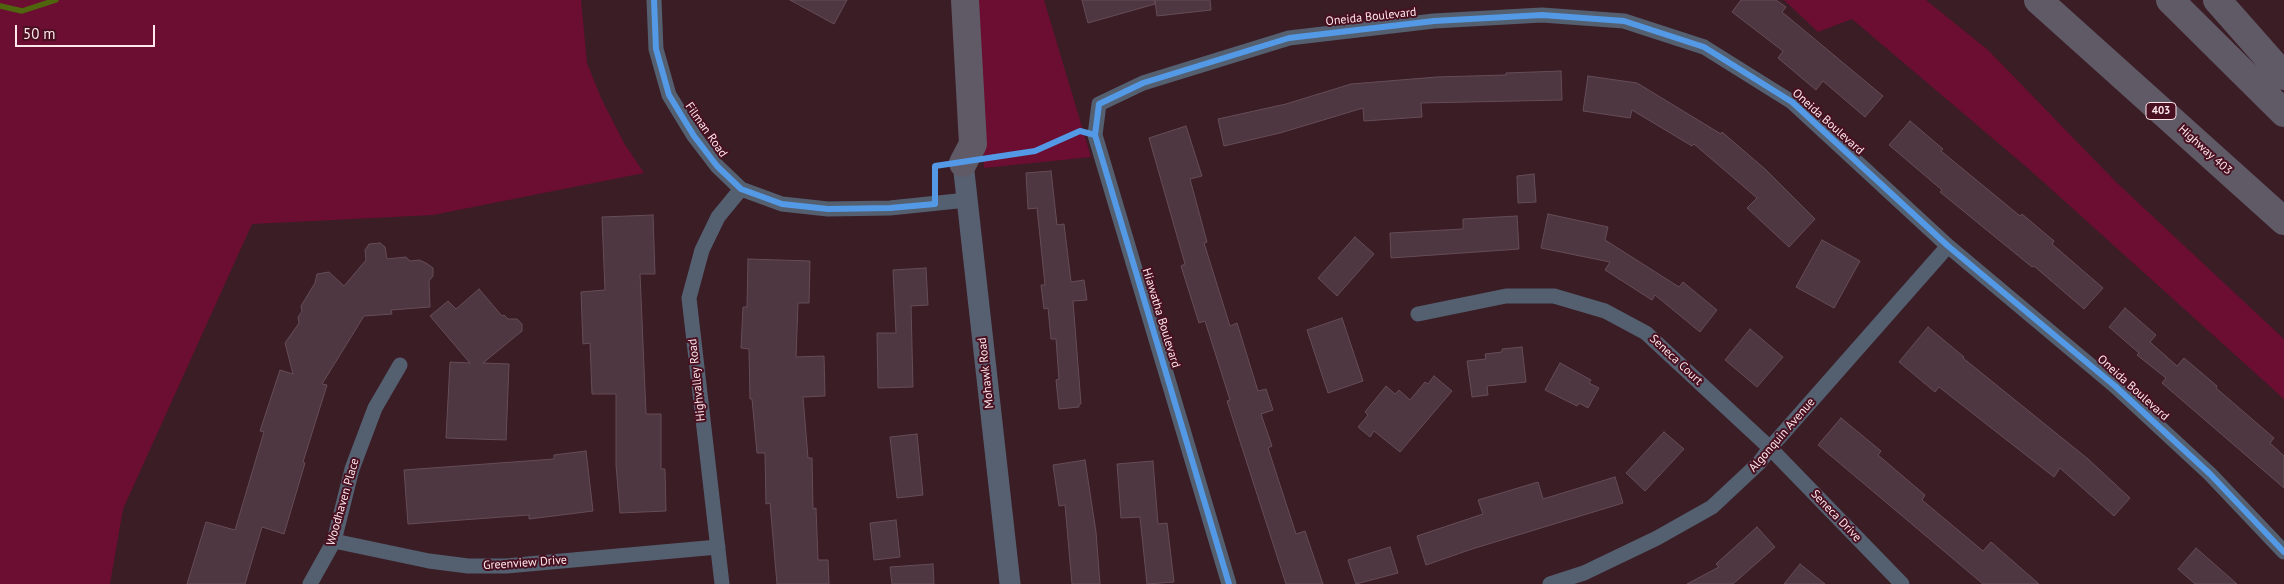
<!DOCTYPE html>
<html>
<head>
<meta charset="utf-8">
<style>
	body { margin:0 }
	#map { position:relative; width:2284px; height:584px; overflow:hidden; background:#3b1d26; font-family:"PT Sans",sans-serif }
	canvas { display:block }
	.scale { position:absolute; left:15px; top:25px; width:140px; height:22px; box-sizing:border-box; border:2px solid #fee7eb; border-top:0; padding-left:6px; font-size:15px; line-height:18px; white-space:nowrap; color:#fee7eb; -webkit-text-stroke:4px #481021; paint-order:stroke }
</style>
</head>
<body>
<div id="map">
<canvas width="2284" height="584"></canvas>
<div class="scale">50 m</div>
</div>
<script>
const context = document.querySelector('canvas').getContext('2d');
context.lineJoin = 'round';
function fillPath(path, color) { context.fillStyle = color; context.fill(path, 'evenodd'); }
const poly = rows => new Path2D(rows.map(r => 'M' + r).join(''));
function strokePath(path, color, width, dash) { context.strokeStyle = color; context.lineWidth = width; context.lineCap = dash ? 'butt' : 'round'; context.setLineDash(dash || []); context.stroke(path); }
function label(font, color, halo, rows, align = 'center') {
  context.font = font + ' "PT Sans",sans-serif'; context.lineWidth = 4; context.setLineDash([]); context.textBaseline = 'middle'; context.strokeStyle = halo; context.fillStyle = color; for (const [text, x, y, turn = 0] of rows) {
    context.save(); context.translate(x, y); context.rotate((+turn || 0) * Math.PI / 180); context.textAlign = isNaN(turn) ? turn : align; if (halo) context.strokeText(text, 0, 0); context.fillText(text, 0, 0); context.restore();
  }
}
fillPath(poly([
	[0,0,581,0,587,63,601,98,624,143,644,173,433,215,252,224,123,509,110,584,0,584],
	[976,0,1044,0,1091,157,984,168],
	[1784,0,1926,0,1988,50,2116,182,2284,339,2284,399,2030,170,1852,19,1818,32]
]), '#6b0e31');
strokePath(poly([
	[0,6,22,11,56,0]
]), '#4f660f', 5.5);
const building = poly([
	[790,0,847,0,834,24,790,0],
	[1082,0,1154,0,1155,4,1088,23,1082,0],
	[1155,0,1210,0,1211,10,1157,16,1155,0],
	[1741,0,1776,0,1786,7,1782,12,1883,96,1865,117,1823,81,1816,90,1778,58,1783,51,1732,12,1741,0],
	[1561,71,1562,100,1421,103,1422,117,1364,121,1363,108,1280,133,1224,146,1218,119,1286,104,1351,84,1437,77,1506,75,1506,73,1561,71],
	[1588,76,1637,83,1721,134,1722,132,1765,169,1815,219,1789,247,1747,208,1757,198,1694,144,1692,146,1632,110,1630,118,1583,111,1588,76],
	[1910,121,1943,149,1941,151,2020,216,2022,214,2054,241,2052,244,2103,288,2084,309,2034,266,2032,267,1940,192,1942,190,1889,145,1910,121],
	[1186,126,1202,176,1190,179,1207,242,1204,243,1230,326,1237,323,1258,391,1266,389,1273,410,1261,414,1272,446,1268,448,1296,534,1305,531,1323,584,1286,584,1227,401,1230,400,1205,321,1199,323,1181,266,1185,264,1149,138,1186,126],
	[1051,171,1057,225,1064,224,1071,282,1084,280,1087,300,1073,301,1081,404,1079,404,1079,407,1059,409,1056,380,1059,379,1056,339,1051,339,1048,308,1044,309,1041,285,1045,285,1037,208,1028,209,1026,173,1051,171],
	[1534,174,1536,202,1518,203,1517,176,1534,174],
	[1548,214,1608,227,1605,240,1679,287,1683,282,1717,310,1700,332,1655,295,1652,300,1605,270,1610,262,1541,248,1548,214],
	[653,215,655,274,640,274,646,414,661,414,661,469,665,469,666,511,620,513,616,465,616,394,592,394,590,343,583,344,581,292,605,290,602,217,653,215],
	[1517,216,1519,249,1391,258,1390,233,1463,229,1463,219,1517,216],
	[1355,237,1374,254,1337,296,1318,278,1355,237],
	[1822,240,1860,261,1834,308,1796,287,1822,240],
	[380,243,385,247,387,259,406,257,410,261,419,260,426,263,433,268,433,276,429,281,430,307,391,310,392,314,364,316,322,384,327,385,303,462,305,463,284,534,262,527,245,584,187,584,206,522,235,530,264,432,260,431,280,370,293,374,285,343,299,323,298,317,302,311,301,306,315,283,317,274,329,272,344,286,366,260,365,250,369,244,380,243],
	[748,259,810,261,809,303,798,303,796,357,824,356,825,396,803,397,808,458,812,458,813,509,816,508,818,560,828,560,829,584,777,584,770,503,766,504,765,453,757,453,752,399,750,399,749,349,741,348,743,307,747,307,748,259],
	[926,268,928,305,911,306,913,387,878,388,877,333,896,333,893,270,926,268],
	[479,289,502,316,504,315,508,319,517,319,522,324,522,331,483,363,509,364,506,440,446,438,450,362,470,363,430,316,448,301,456,309,479,289],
	[2125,308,2156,335,2150,342,2177,366,2184,358,2217,386,2216,388,2274,438,2270,443,2284,456,2284,488,2162,383,2166,378,2137,355,2139,353,2109,327,2125,308],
	[1342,318,1363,381,1328,393,1307,330,1342,318],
	[1928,327,1964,357,1963,358,2088,459,2130,498,2114,516,2060,468,2054,477,1939,387,1935,392,1899,362,1928,327],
	[1750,329,1783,357,1757,387,1725,360,1750,329],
	[1522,347,1526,382,1487,386,1488,395,1472,397,1467,361,1486,359,1485,354,1502,352,1502,349,1522,347],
	[1560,363,1591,380,1589,383,1599,388,1588,408,1579,403,1577,406,1545,390,1560,363],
	[1434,376,1452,391,1400,452,1374,431,1370,437,1358,427,1368,415,1365,412,1386,386,1395,394,1399,390,1410,400,1425,382,1428,384,1434,376],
	[1841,418,1881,451,1878,455,1925,495,1922,500,1983,551,1991,542,2039,584,1983,584,1818,445,1841,418],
	[1664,432,1684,449,1645,491,1626,473,1664,432],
	[917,434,923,495,897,498,890,437,917,434],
	[586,451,593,511,529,519,529,515,408,524,404,470,554,459,554,455,586,451],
	[1085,460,1096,532,1100,584,1072,584,1065,505,1059,506,1053,465,1085,460],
	[1153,461,1158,524,1167,523,1174,582,1147,584,1140,517,1121,518,1117,464,1153,461],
	[1615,477,1623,503,1472,549,1426,565,1417,536,1483,514,1478,500,1538,482,1543,499,1615,477],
	[896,520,900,557,874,560,870,523,896,520],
	[1757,527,1775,547,1733,584,1687,584,1719,567,1716,564,1757,527],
	[1390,547,1398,573,1356,584,1348,560,1390,547],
	[2196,548,2237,584,2195,584,2178,569,2196,548],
	[933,564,934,584,892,584,890,567,933,564],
	[1800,564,1825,584,1784,584,1800,564]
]);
fillPath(building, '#4f3742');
strokePath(building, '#654d57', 1);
strokePath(poly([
	[992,158,1035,151,1080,131],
	[935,188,935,166,941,165]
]), '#60606c', 3, [2.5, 2.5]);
strokePath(poly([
	[654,0,656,49,669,95,694,136,717,166,741,189,782,204,828,209,890,208,967,200],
	[1418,314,1506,296,1554,296,1605,311,1646,333,1770,448,1902,584],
	[334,541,429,561,468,566,506,566,718,547],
	[310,584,334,541,352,469,375,408,400,365],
	[722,584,689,298,702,250,718,217,741,189],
	[1229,584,1095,135,1099,104,1143,83,1289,38,1434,21,1542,15,1624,21,1704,47,1792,102,1948,246,2115,386,2210,474,2284,552],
	[1550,584,1584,573,1657,538,1712,507,1759,463,1770,448,1948,246]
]), '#546070', 15);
strokePath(poly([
	[963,163,1010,584]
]), '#566071', 21);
strokePath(poly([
	[2038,0,2284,221],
	[2170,0,2284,113],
	[2217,0,2284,76],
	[963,163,973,144,965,0]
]), '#605a67', 28);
strokePath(poly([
	[654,0,656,49,669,95,694,136,717,166,741,189,782,204,828,209,890,208,935,204,935,166,1035,151,1080,131,1095,135],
	[1229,584,1095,135,1099,104,1143,83,1289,38,1434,21,1542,15,1624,21,1704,47,1792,102,1948,246,2115,386,2210,474,2284,552]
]), '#5399e6', 6);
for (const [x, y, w] of [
	[2161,111,30]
]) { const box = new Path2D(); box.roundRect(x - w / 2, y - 8.5, w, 17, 4); context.fillStyle = '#481021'; context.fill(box); strokePath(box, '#fee7eb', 1); }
label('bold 11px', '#fee7eb', null, [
	["403",2161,111]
]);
label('12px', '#fee7eb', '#481021', [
	["Oneida Boulevard",1371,17,-6],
	["Oneida Boulevard",1828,122,42],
	["Filman Road",706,130,55],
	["Highway 403",2205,150,42],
	["Hiawatha Boulevard",1161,318,73],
	["Seneca Court",1676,360,43],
	["Mohawk Road",986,373,-96],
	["Highvalley Road",697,380,-96],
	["Oneida Boulevard",2133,388,42],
	["Algonquin Avenue",1782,435,-49],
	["Woodhaven Place",343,502,-74],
	["Seneca Drive",1836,516,46],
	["Greenview Drive",525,563,-4]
]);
</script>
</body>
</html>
